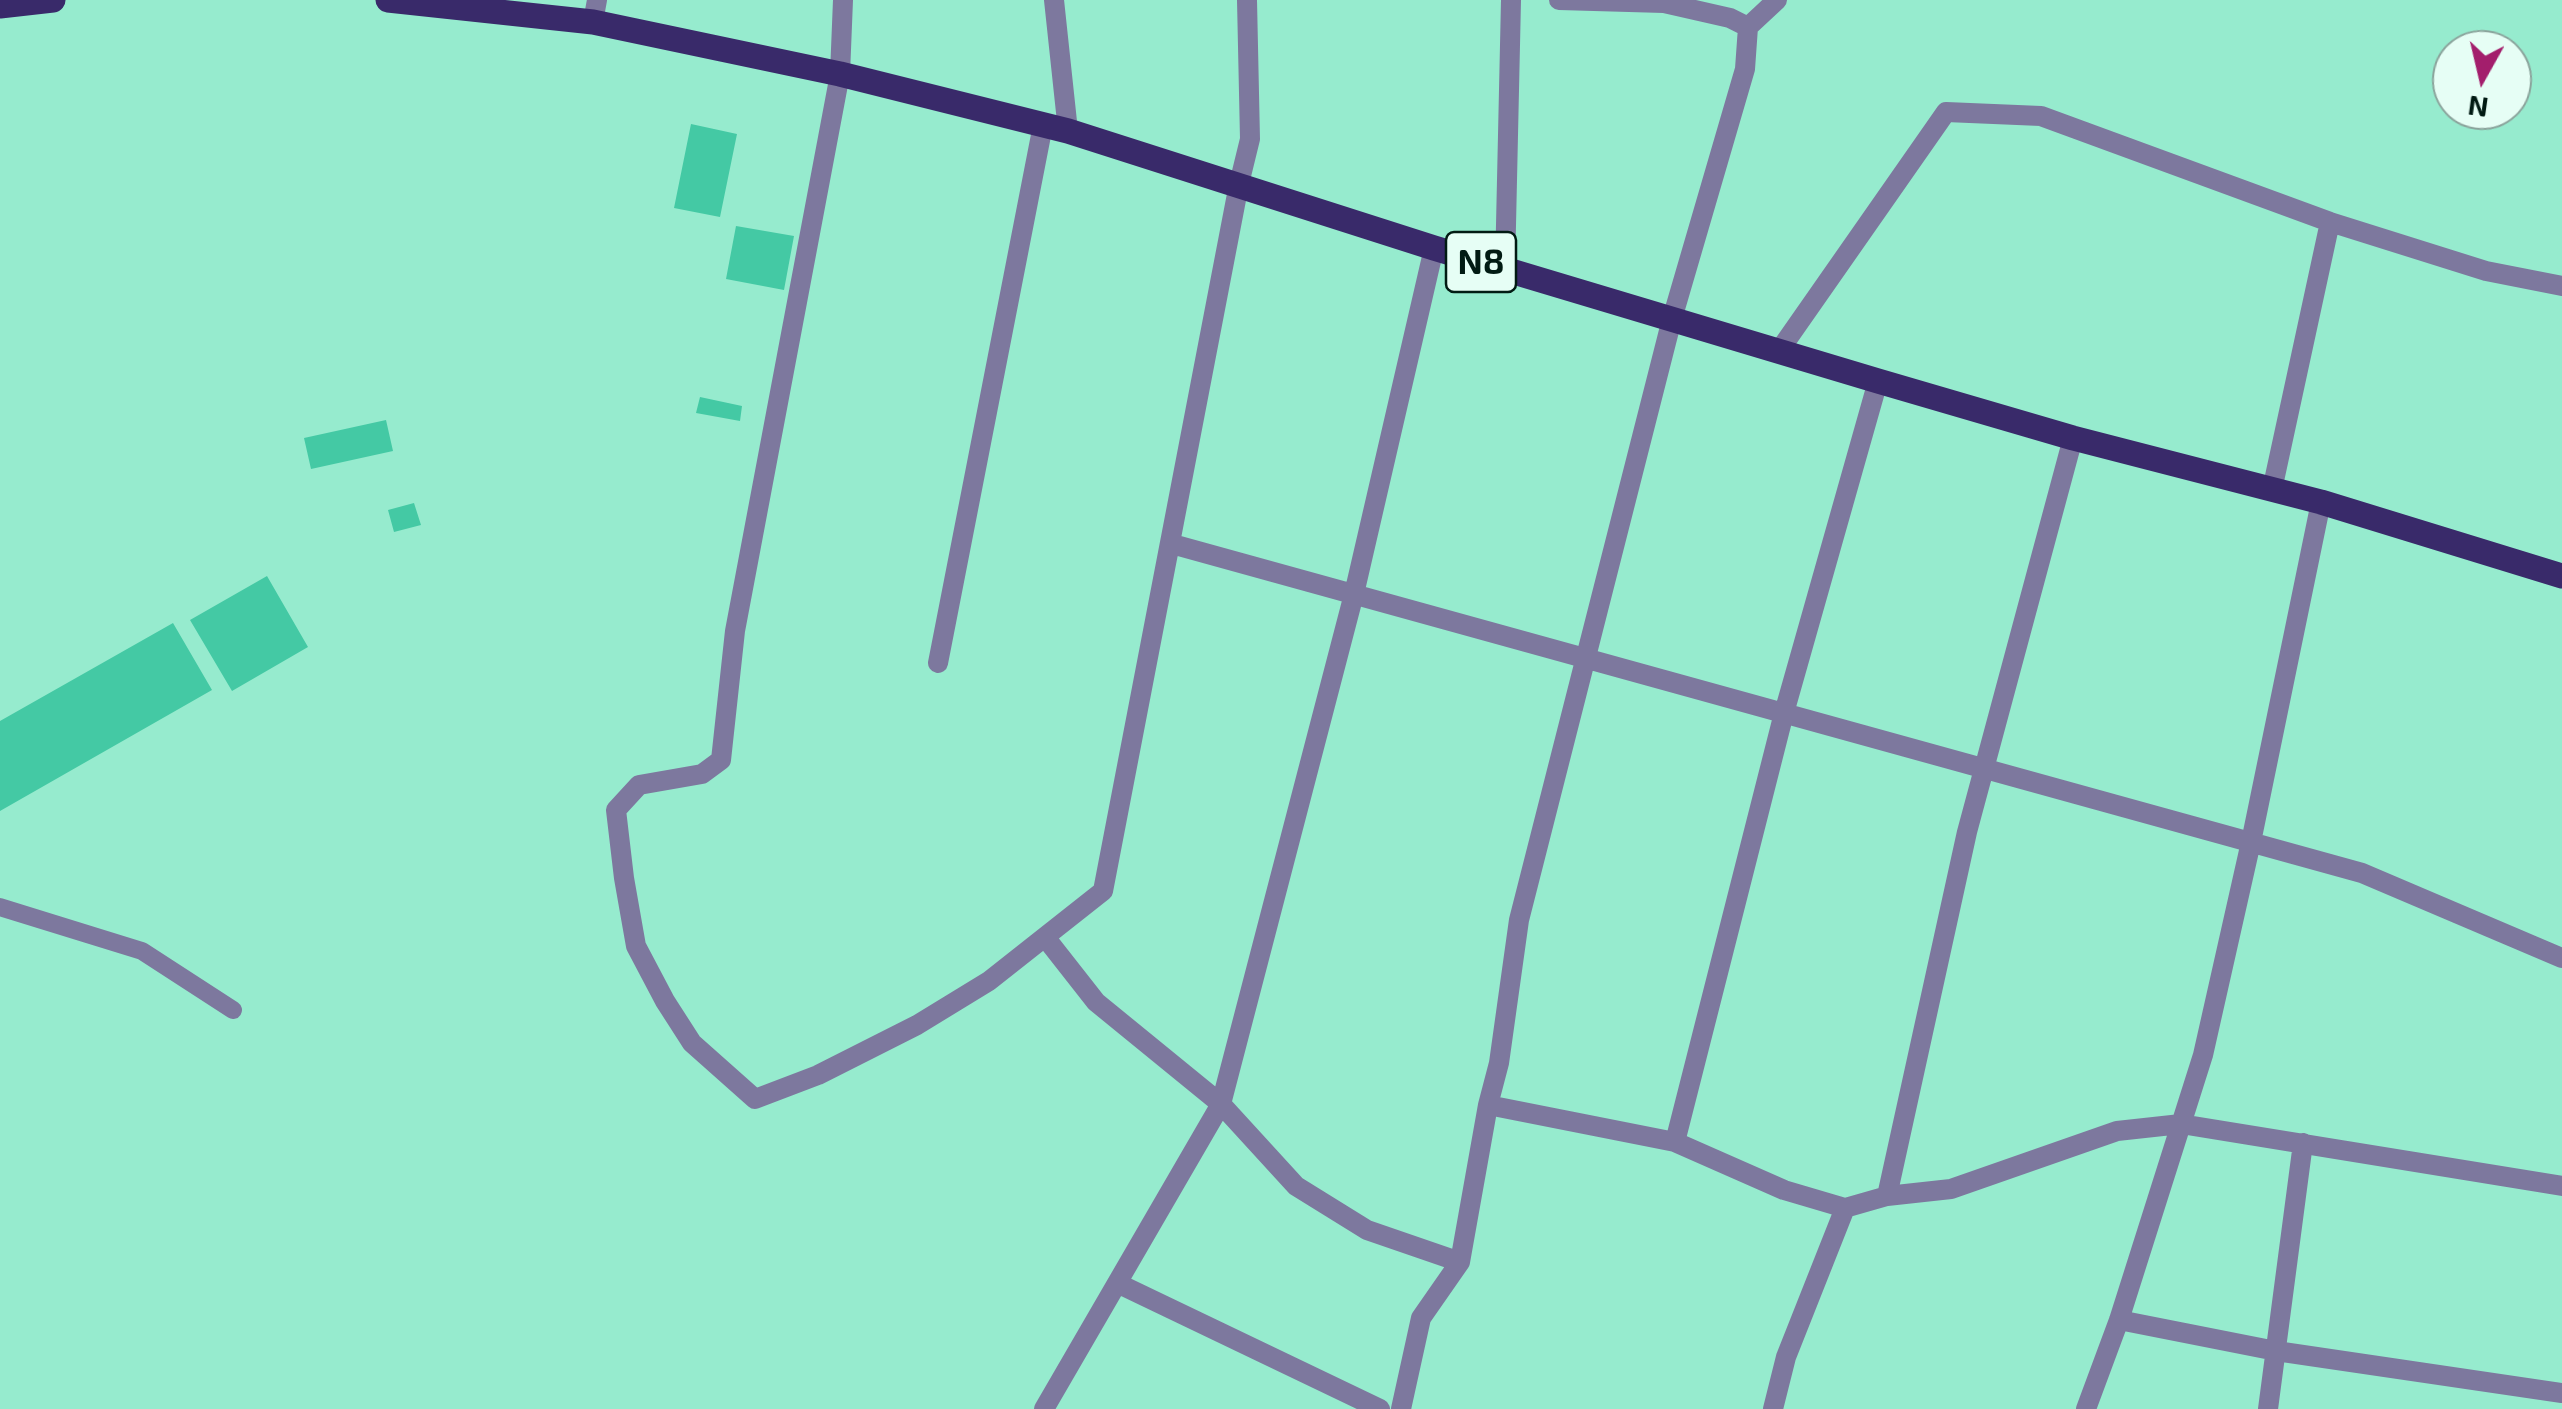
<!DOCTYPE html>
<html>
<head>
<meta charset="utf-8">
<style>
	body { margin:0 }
	#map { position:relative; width:2562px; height:1409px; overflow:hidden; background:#96ebce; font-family:"Exo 2",sans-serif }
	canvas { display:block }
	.north { position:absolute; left:2432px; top:30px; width:100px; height:100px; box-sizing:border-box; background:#e6fef5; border:2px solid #8aa39b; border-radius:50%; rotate:188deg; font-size:28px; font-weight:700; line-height:40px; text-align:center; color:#011b13 }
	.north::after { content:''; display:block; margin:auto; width:35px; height:45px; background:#a31e6c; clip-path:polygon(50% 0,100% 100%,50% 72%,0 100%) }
</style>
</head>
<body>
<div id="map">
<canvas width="2562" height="1409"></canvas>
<div class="north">N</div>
</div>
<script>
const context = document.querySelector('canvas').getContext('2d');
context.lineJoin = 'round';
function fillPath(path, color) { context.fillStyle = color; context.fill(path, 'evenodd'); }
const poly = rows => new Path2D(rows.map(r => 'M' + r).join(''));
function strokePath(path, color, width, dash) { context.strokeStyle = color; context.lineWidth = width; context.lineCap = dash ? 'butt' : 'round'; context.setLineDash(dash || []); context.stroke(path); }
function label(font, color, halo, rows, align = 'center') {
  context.font = font + ' "Exo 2",sans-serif'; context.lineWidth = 8; context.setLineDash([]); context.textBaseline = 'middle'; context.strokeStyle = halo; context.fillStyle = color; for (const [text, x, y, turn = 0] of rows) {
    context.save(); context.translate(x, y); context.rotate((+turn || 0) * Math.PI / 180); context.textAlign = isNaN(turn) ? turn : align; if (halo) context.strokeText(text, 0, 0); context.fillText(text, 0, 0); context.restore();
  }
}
fillPath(poly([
	[691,124,737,134,720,217,674,208],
	[736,226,794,236,784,290,726,279],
	[700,397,742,406,740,421,696,413],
	[386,420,393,451,311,469,304,438],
	[414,503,421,525,394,532,388,510],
	[267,576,308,647,232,691,190,620],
	[173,623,212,690,0,811,0,721]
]), '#44c9a4');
strokePath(poly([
	[0,907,142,951,233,1010]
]), '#7d789e', 18);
strokePath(poly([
	[843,0,840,74,735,631,721,760,702,774,639,785,616,810,624,878,636,946,665,1001,692,1043,755,1099,818,1075,917,1025,989,981,1103,891,1239,184,1250,139,1247,0],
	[1054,0,1068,131],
	[593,22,597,0],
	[1748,27,1777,0],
	[1505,270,1511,0],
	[1779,351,1946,112,2041,116,2330,222,2486,271,2562,286],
	[2272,490,2330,222],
	[1172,544,2362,873,2562,958],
	[938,663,1043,125],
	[1045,937,1096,1002,1221,1104,1296,1186,1367,1230,1460,1262],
	[1488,1105,1675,1142,1784,1190,1845,1208,1887,1196,1967,832,2073,438],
	[1675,1142,1784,713,1878,381],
	[1887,1196,1951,1189,2117,1131,2181,1124,2562,1186],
	[1117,1283,1380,1409],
	[2119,1320,2276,1351,2562,1393],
	[1044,1409,1221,1104,1354,594,1434,248],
	[1401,1409,1421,1318,1460,1262,1488,1105,1499,1063,1519,920,1672,319,1745,69,1748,27,1730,18,1664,3,1559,0],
	[1773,1409,1786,1357,1845,1208],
	[2086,1409,2119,1320,2203,1055,2251,842,2321,502],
	[2268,1409,2303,1143]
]), '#7d789e', 20);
strokePath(poly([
	[388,0,593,22,840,74,1068,131,1434,248,1878,381,2073,438,2321,502,2562,576],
	[0,6,53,0]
]), '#392a6a', 25);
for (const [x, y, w] of [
	[1481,262,70]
]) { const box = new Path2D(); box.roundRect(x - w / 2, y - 30, w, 60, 8); context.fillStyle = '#e6fef5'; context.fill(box); strokePath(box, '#011b13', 2.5); }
label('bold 35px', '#011b13', null, [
	["N8",1481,262]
]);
</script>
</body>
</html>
